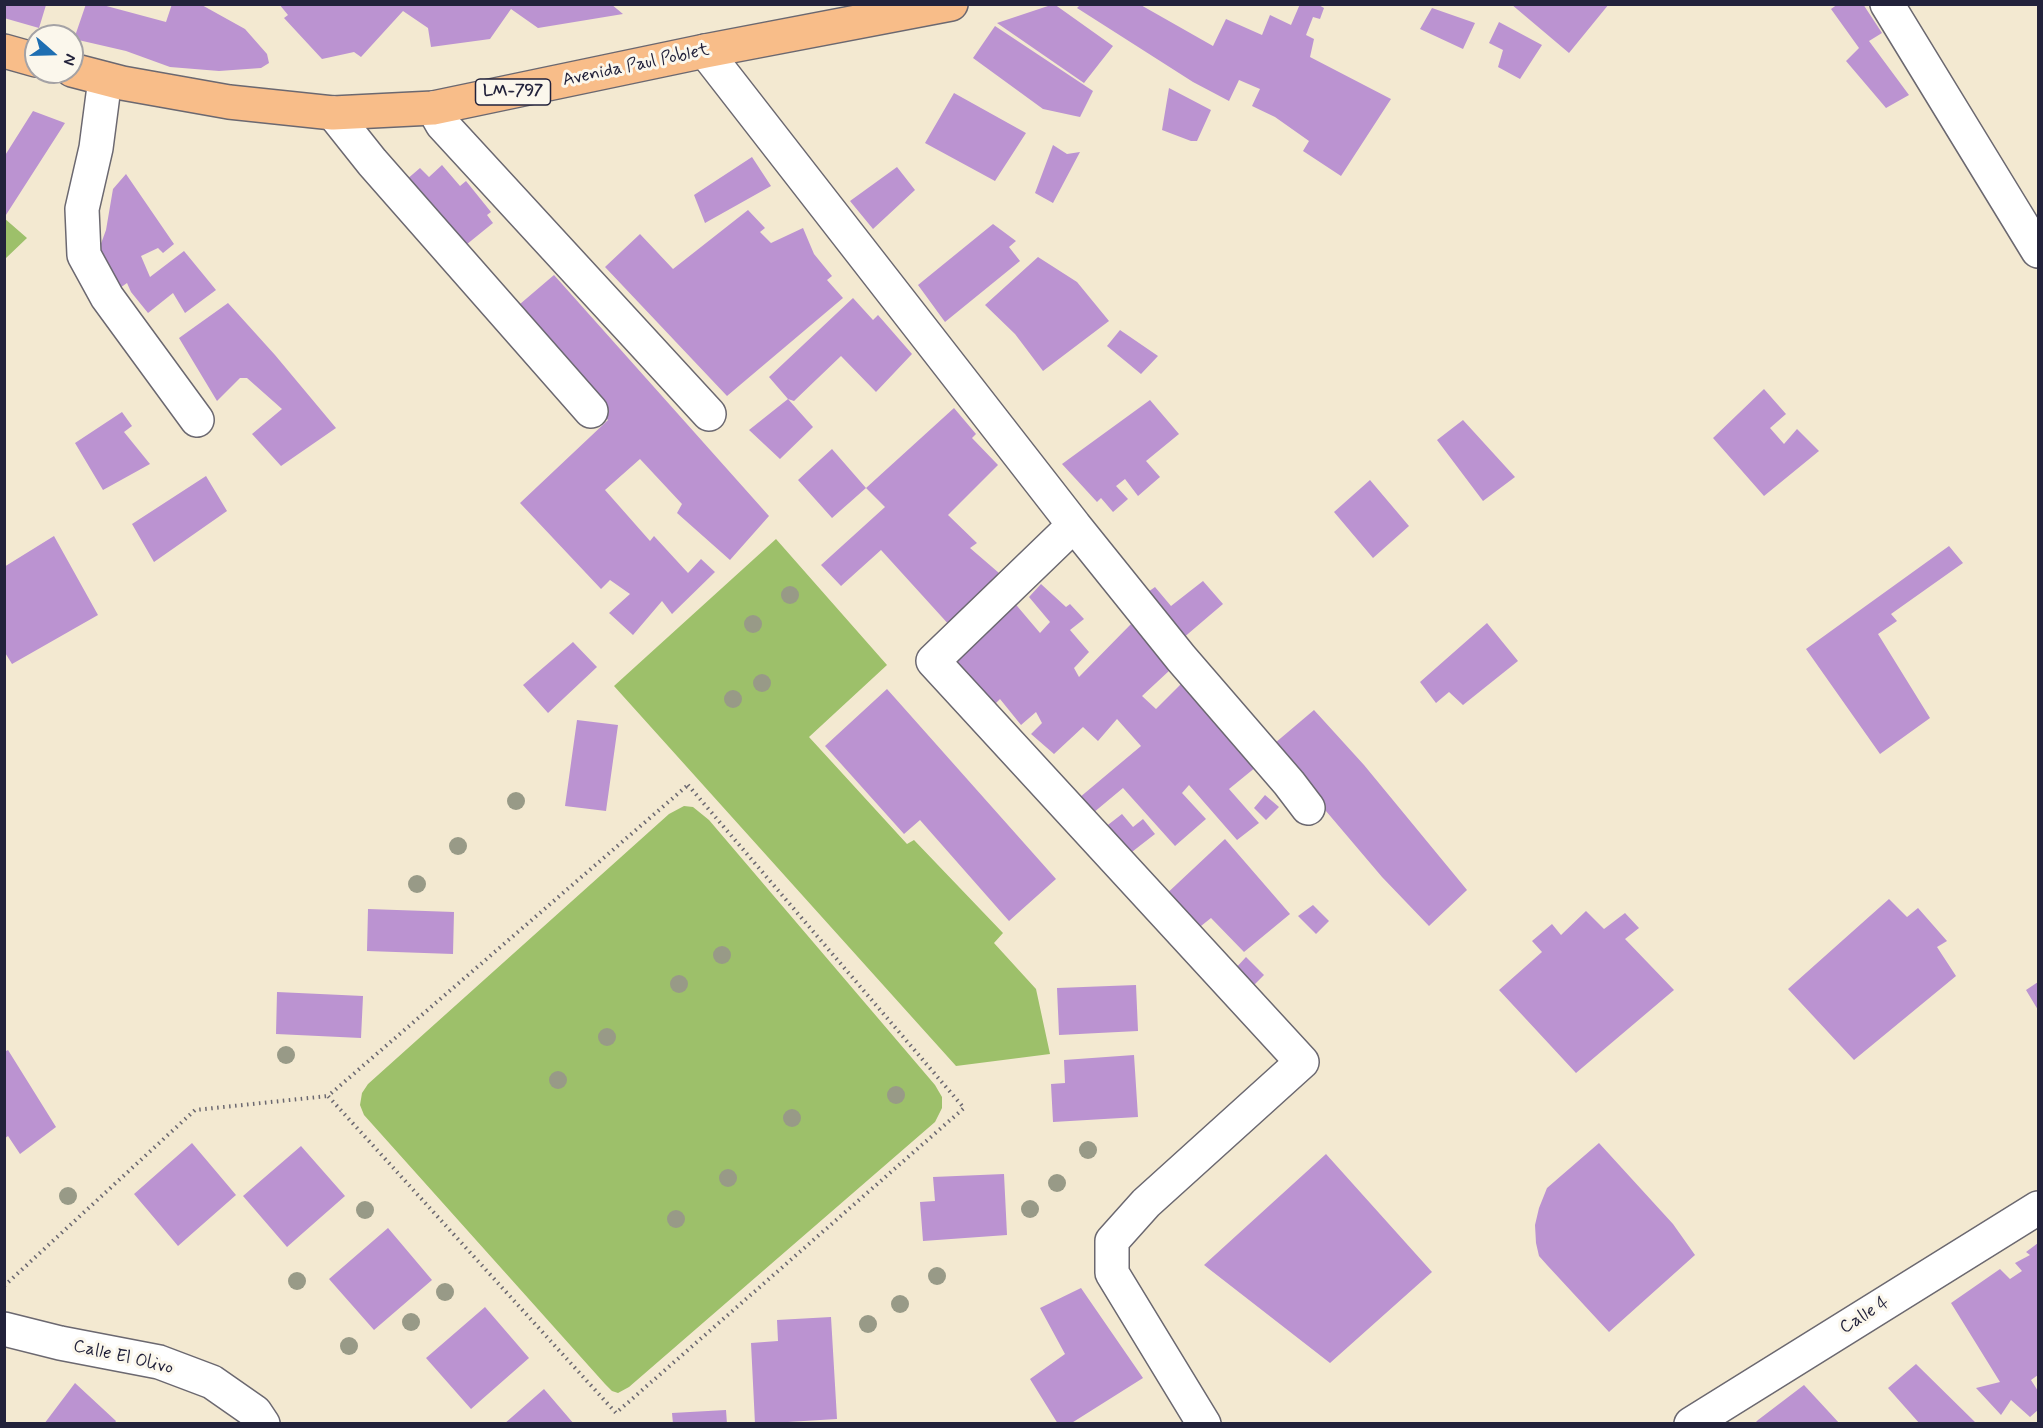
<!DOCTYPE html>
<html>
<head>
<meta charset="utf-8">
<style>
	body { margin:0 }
	#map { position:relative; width:2043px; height:1428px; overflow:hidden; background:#f3e9d1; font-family:Mynerve,sans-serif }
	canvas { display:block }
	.frame { position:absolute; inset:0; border:6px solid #22223b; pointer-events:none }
	.north { position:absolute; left:24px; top:24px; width:60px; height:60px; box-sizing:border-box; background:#fbf7ec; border:2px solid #a4a2a5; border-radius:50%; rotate:110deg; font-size:16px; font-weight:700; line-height:24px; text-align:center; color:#22223b }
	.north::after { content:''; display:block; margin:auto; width:21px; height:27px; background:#1f6fb2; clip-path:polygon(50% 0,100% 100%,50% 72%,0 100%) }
</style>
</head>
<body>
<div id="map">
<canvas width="2043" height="1428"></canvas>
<div class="frame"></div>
<div class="north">N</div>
</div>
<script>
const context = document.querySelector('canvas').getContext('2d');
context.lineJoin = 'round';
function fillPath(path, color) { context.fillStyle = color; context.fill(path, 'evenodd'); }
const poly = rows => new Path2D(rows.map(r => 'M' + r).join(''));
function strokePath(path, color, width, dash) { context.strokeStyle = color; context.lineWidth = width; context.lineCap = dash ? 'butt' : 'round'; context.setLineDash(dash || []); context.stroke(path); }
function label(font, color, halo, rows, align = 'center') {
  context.font = font + ' Mynerve,sans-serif'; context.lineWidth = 6; context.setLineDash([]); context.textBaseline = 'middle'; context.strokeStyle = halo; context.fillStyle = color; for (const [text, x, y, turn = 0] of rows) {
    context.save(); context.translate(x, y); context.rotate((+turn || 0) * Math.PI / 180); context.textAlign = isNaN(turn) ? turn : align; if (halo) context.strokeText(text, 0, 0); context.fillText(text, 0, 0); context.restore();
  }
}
fillPath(poly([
	[4,218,27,238,5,259,4,259],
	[776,539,887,665,809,737,907,844,914,840,1003,933,994,943,1036,989,1050,1054,956,1066,614,686],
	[684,806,693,807,709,820,935,1085,942,1097,942,1108,935,1122,629,1387,618,1393,612,1391,605,1384,364,1115,360,1105,362,1093,368,1084,669,814]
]), '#9dc06a');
fillPath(poly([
	[4,4,44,4,46,5,39,28,4,18],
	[86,4,99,4,166,22,172,4,200,4,245,29,267,54,269,63,261,68,219,71,170,67,126,51,74,39],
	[279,4,611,4,623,14,538,28,511,9,490,39,431,47,428,28,403,11,361,57,354,52,322,59,284,18,288,15],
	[1054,4,1113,46,1084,83,997,23],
	[1081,4,1139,4,1213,46,1226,19,1262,35,1270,15,1291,25,1300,4,1317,4,1324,8,1320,19,1313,17,1306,35,1314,39,1310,57,1391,99,1341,176,1303,151,1309,141,1275,117,1252,106,1260,89,1239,80,1229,101,1193,82,1077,8],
	[1511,4,1609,4,1569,53],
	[1838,4,1863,4,1882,33,1869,41,1909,95,1886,108,1846,61,1859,48,1831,9],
	[1432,8,1475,23,1463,49,1420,29],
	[1499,22,1542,45,1520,79,1498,67,1503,50,1489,43],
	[995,26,1093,91,1080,117,1043,109,973,58],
	[1169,88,1211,110,1197,141,1191,141,1162,130],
	[954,93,1026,133,995,181,925,143],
	[33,111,65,123,4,218,4,157],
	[1053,145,1067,154,1080,152,1053,203,1035,193],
	[752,157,771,186,705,223,694,195],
	[442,165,460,186,466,181,491,212,487,215,493,223,461,249,406,180,420,168,429,177],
	[897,167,915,190,873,229,850,201],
	[126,174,174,244,163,253,158,248,141,256,150,277,184,251,216,290,185,313,173,293,148,313,131,292,127,283,117,290,95,260,106,230,113,189],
	[748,210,765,228,760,232,771,243,803,228,814,254,832,276,827,280,843,298,727,396,605,267,640,234,673,269],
	[993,224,1016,241,1009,247,1020,261,945,322,918,285],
	[1038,257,1077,282,1109,321,1043,371,1015,334,985,305],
	[554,275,769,516,730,560,677,513,682,504,640,459,605,490,650,541,654,536,688,573,701,559,715,572,672,614,662,601,633,635,609,613,630,594,610,580,601,589,520,503,608,420,513,310],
	[853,298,873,320,878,315,912,354,876,392,841,356,794,401,788,399,813,427,780,459,749,430,788,399,769,377],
	[228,303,275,355,336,428,281,466,252,434,282,409,247,378,240,378,217,401,179,338],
	[1120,330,1158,356,1141,374,1107,346],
	[1764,389,1786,414,1770,428,1784,444,1797,429,1819,451,1764,496,1713,438],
	[1150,400,1179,434,1146,461,1160,477,1138,496,1125,479,1116,486,1128,499,1113,512,1101,498,1097,502,1062,464],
	[954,408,976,434,972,438,998,465,948,515,977,543,970,548,999,573,973,600,951,627,881,550,841,586,821,565,885,507,866,488],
	[122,412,132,426,124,432,150,464,103,490,75,443],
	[1463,420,1515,477,1483,501,1437,440],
	[832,449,866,488,832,518,798,480],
	[206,476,227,511,154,562,132,524],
	[1370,480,1409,526,1373,558,1334,512],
	[54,536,98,615,12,664,4,651,4,567],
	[1949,546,1963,563,1891,614,1897,621,1878,634,1930,718,1880,754,1806,649],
	[1203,581,1223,604,1182,639,1145,594,1155,587,1171,606],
	[1041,584,1066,607,1070,604,1084,619,1070,630,1089,652,1074,668,1079,677,1131,624,1170,670,1142,696,1156,709,1185,680,1256,767,1229,789,1259,823,1237,840,1189,785,1182,793,1206,819,1175,846,1123,788,1087,818,1073,803,1141,746,1117,719,1098,741,1083,727,1054,754,1031,734,1042,723,1036,712,1021,725,1000,699,992,707,951,661,1012,600,1040,633,1050,622,1029,597],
	[1487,623,1518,661,1463,705,1449,692,1436,703,1420,682],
	[573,642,597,667,548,713,523,685],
	[887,689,1056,879,1009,921,920,820,904,834,825,746],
	[1314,710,1364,765,1467,890,1429,926,1382,877,1320,804,1275,743],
	[577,720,618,725,606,811,565,806],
	[1265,795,1279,807,1266,820,1254,808],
	[1122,814,1133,827,1143,819,1155,834,1128,855,1104,828],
	[1225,839,1290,914,1244,952,1211,918,1196,930,1162,898],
	[1889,899,1907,917,1918,908,1947,941,1937,947,1956,976,1854,1060,1788,989],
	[1313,905,1329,921,1316,934,1298,916],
	[368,909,454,912,453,954,367,951],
	[1586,911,1604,929,1625,913,1639,928,1625,939,1674,990,1576,1073,1499,990,1542,952,1532,941,1552,924,1561,935],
	[1246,957,1264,975,1251,988,1234,970],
	[2038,982,2038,1010,2026,990],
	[1136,985,1138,1031,1059,1035,1057,988],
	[277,992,363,996,361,1038,276,1034],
	[8,1050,56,1127,20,1154,8,1136,4,1139,4,1052],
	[1134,1055,1138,1117,1053,1122,1051,1084,1065,1083,1064,1060],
	[192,1143,236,1195,178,1246,134,1194],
	[1599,1143,1673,1224,1695,1255,1609,1332,1547,1265,1539,1256,1536,1243,1535,1225,1539,1208,1547,1188],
	[301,1146,345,1196,287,1247,243,1196],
	[1326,1154,1432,1272,1330,1363,1204,1265],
	[1004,1174,1007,1235,923,1241,920,1202,935,1201,933,1177],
	[388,1228,432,1280,374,1330,329,1279],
	[2038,1243,2038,1375,2031,1380,2038,1391,2038,1410,2030,1417,2011,1400,2001,1415,1976,1388,2000,1382,1951,1303,2000,1269,2010,1279,2022,1271,2015,1263,2030,1255,2026,1252],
	[1081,1288,1143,1378,1070,1424,1058,1424,1030,1379,1065,1354,1040,1308],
	[485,1307,529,1358,471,1409,426,1358],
	[831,1317,837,1419,755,1424,751,1343,778,1341,777,1320],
	[1916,1364,1977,1424,1920,1424,1888,1388],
	[75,1383,116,1421,114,1424,44,1424],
	[1804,1385,1840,1424,1754,1424,1758,1420],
	[544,1389,574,1424,504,1424],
	[726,1410,727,1424,673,1424,672,1413]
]), '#bb93d1');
const minor = poly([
	[1887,4,2038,251],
	[705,51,1074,525,933,661,1302,1062,1146,1203,1112,1241,1112,1273,1204,1424],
	[105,79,96,148,82,209,84,255,107,297,197,420],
	[433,108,442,124,709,414],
	[333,113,372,162,591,411],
	[1074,525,1181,658,1289,783,1308,808],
	[4,1329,60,1343,159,1362,212,1382,255,1412,263,1424],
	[1691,1424,2038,1208]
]);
const primary = poly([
	[4,51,36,60],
	[72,70,122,83,229,102,333,113,433,108,705,51,951,4]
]);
strokePath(minor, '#6b6870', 36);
strokePath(primary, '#6b6870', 36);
strokePath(poly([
	[688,785,964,1108,616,1413,328,1096,688,785],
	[4,1286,195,1110,328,1096]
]), '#6b6870', 4, [1.5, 4.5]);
strokePath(minor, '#fff', 33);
strokePath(primary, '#f8bd89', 33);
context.fillStyle = '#989a87';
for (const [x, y] of [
	[790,595],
	[753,624],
	[762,683],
	[733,699],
	[516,801],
	[458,846],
	[417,884],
	[722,955],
	[679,984],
	[607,1037],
	[286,1055],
	[558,1080],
	[896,1095],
	[792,1118],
	[1088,1150],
	[728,1178],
	[1057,1183],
	[68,1196],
	[1030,1209],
	[365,1210],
	[676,1219],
	[937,1276],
	[297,1281],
	[445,1292],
	[900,1304],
	[411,1322],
	[868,1324],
	[349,1346]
]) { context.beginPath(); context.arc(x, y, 9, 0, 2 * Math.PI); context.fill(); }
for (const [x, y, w] of [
	[513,92,75]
]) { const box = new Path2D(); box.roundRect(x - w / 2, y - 13, w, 26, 4.5); context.fillStyle = '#fbf7ec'; context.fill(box); strokePath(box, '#22223b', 1.5); }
label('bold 16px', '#22223b', null, [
	["LM-797",513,92]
]);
label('18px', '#22223b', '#fbf7ec', [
	["Avenida Paul Poblet",636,66,-12],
	["Calle 4",1865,1316,-32],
	["Calle El Olivo",123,1358,13]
]);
</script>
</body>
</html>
